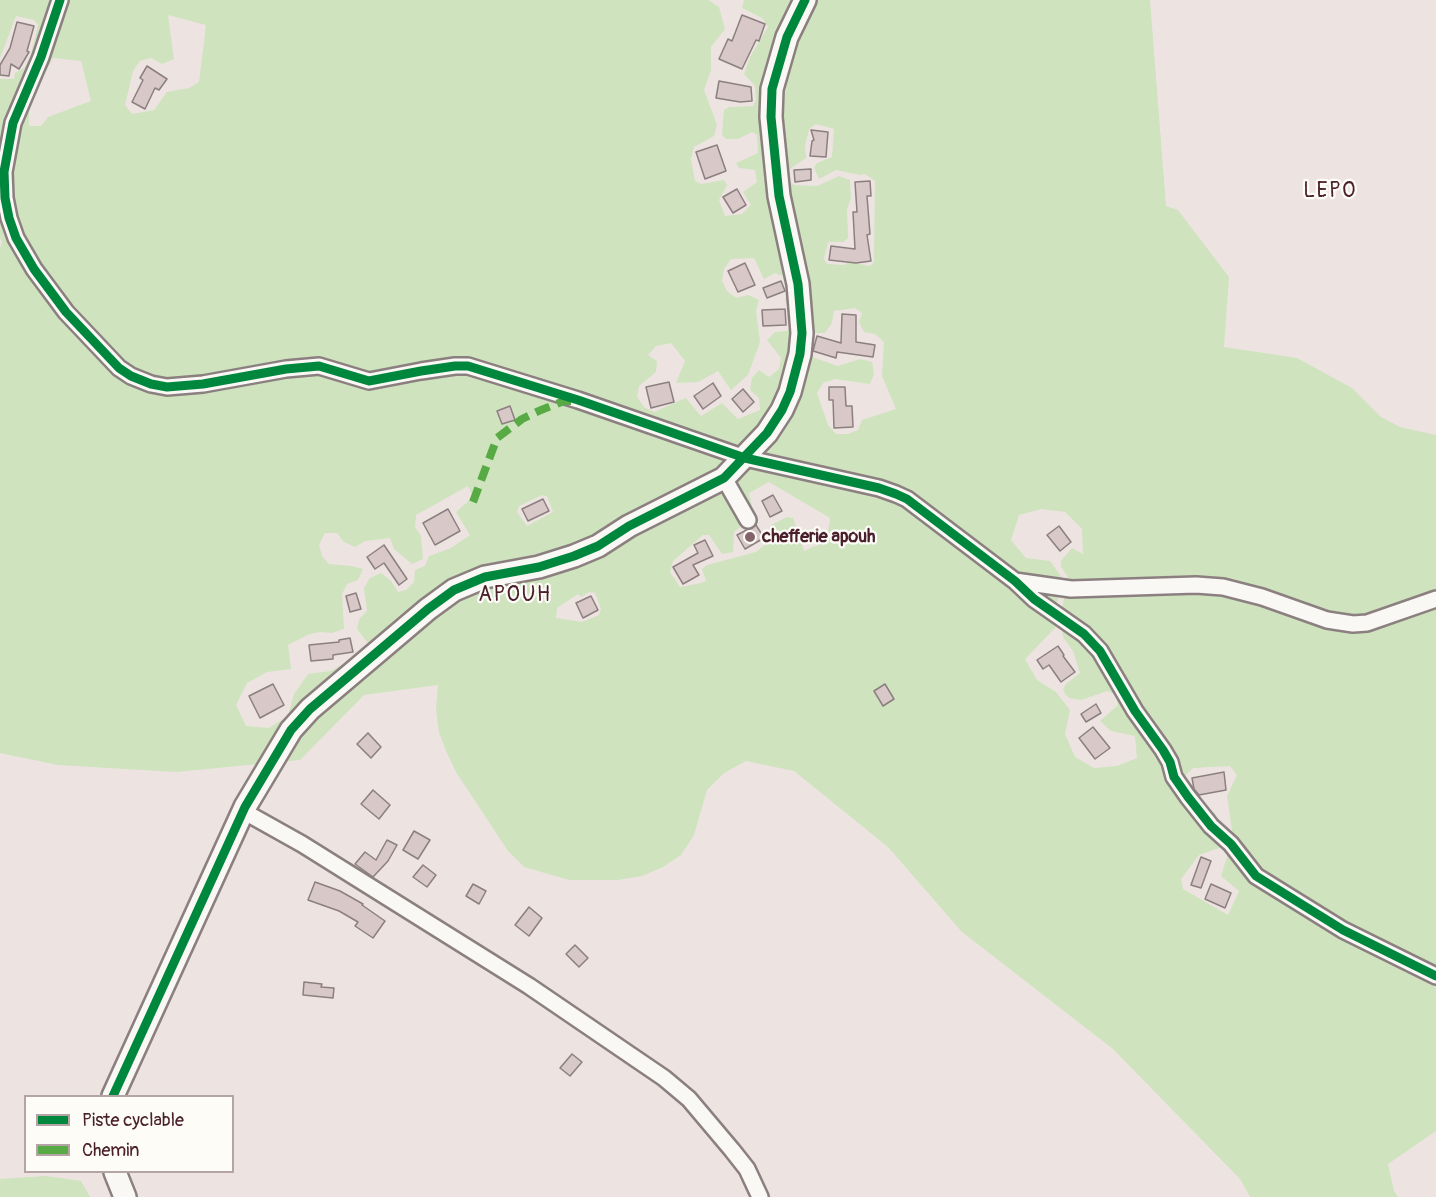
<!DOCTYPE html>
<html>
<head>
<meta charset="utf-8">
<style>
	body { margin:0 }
	#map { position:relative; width:1436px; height:1197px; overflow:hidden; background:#ede4e1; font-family:Pangolin,sans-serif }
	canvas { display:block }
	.legend { position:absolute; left:24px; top:1095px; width:210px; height:78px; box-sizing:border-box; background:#fdfcf7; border:2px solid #b5a4a5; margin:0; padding:8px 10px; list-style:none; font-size:18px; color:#4a1f2b }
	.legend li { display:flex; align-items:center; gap:12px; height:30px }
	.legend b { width:30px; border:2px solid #b5a4a5 }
</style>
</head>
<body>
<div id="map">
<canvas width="1436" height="1197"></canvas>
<ul class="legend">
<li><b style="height:8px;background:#00873e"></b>Piste cyclable</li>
<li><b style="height:8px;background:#57aa44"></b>Chemin</li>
</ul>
</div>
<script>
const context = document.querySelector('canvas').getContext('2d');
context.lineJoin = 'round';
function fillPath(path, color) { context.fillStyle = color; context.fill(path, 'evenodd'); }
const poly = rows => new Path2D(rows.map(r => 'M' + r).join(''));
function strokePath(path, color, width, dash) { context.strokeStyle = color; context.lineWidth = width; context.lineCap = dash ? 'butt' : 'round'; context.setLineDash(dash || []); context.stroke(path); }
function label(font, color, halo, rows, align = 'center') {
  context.font = font + ' Pangolin,sans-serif'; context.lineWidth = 4.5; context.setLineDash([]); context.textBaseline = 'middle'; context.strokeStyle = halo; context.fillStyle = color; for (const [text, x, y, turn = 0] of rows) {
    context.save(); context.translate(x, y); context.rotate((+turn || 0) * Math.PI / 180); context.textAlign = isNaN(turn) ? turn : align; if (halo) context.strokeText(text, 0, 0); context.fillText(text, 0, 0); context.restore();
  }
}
fillPath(poly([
	[0,0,708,0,719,7,725,29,711,47,711,70,704,90,717,125,714,136,694,147,691,159,695,181,701,184,724,180,727,185,719,200,725,216,742,214,751,205,743,192,757,182,755,170,739,168,736,163,758,153,757,135,752,132,738,139,726,139,722,135,724,110,729,107,753,106,756,100,755,86,744,74,750,57,768,27,762,18,742,8,744,0,1150,0,1166,206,1178,210,1229,277,1224,347,1297,358,1352,388,1381,417,1400,427,1436,435,1436,1131,1388,1164,1394,1191,1398,1197,1250,1197,1240,1179,1113,1049,962,932,888,847,794,771,746,761,724,773,707,790,694,835,681,855,663,867,642,876,617,880,569,880,524,867,508,851,456,772,447,753,439,733,436,709,438,685,364,695,300,760,176,772,58,765,0,753,0,248,2,242,0,238,0,79,14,79,15,73,24,68,30,58,38,25,34,20,16,16,0,58],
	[168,15,206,25,199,82,189,88,167,92,154,110,132,114,125,105,133,71,140,61,151,58,162,64,174,59],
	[53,58,81,61,91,101,48,117,41,126,29,126,29,104],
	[816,124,834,129,832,157,817,163,814,168,819,179,836,170,860,175,865,174,875,181,874,256,874,262,870,266,849,262,844,265,827,264,824,259,828,242,844,242,848,238,847,209,851,198,850,180,839,176,817,186,794,185,790,182,787,171,806,158,805,146,809,129],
	[754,258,764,279,775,273,786,277,790,288,785,299,793,320,788,331,775,332,767,340,781,358,779,369,769,377,759,370,752,378,750,390,759,398,760,410,738,419,722,403,701,416,686,398,654,412,644,407,637,397,639,386,656,372,657,361,648,355,656,346,671,343,685,361,676,383,698,382,718,371,731,390,748,375,760,342,756,311,759,300,748,295,736,298,727,291,722,281,724,269,731,259],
	[855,308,862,313,859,322,864,332,875,334,884,342,882,376,896,409,862,420,858,430,848,434,836,434,828,425,817,393,823,383,835,379,870,384,874,374,872,362,860,359,838,366,806,355,813,333,825,333,832,323,834,311],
	[769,482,830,518,827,541,804,551,793,518,787,517,771,525,768,530,769,541,756,552,707,565,702,569,706,581,701,583,680,587,670,572,673,561,703,535,709,535,722,554,733,552,734,532,754,516,749,493],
	[468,486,473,497,456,512,470,535,451,548,429,556,425,566,415,570,414,582,406,590,398,592,391,581,381,573,370,578,364,588,367,611,359,619,357,629,371,647,331,671,308,674,294,694,288,716,269,728,246,726,236,705,247,683,267,672,291,669,288,645,310,634,320,632,332,633,344,629,342,594,347,584,358,580,363,569,352,566,329,564,322,556,319,545,325,533,337,533,344,542,355,547,365,541,390,538,394,549,412,564,423,559,421,536,415,527,416,515],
	[542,495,547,496,553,512,527,526,517,512,519,506],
	[1041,509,1065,512,1082,529,1083,554,1072,548,1061,561,1061,567,1068,577,1060,619,1063,637,1073,651,1080,673,1066,684,1063,689,1065,694,1069,698,1081,700,1107,691,1115,694,1118,705,1100,721,1111,731,1135,736,1137,758,1117,766,1094,768,1075,757,1065,734,1070,710,1056,692,1037,680,1025,659,1056,627,1057,603,1063,579,1050,561,1026,558,1011,540,1019,515],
	[589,592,595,593,601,609,599,615,582,622,556,618,557,608,578,594,581,597],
	[1230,766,1237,775,1227,796,1233,838,1221,876,1239,891,1228,915,1183,889,1181,879,1199,855,1225,846,1226,837,1215,813,1187,793,1184,777,1193,768],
	[46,1176,81,1181,90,1197,0,1197,0,1179]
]), '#cee3be');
const building = poly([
	[742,15,765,24,759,41,756,40,742,69,719,59,728,39,732,41,742,15],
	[17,22,34,26,27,51,29,52,19,69,11,64,9,76,0,75,0,65,10,48,17,22],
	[147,66,167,79,159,90,155,88,145,109,132,102,143,80,140,78,147,66],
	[719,81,751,87,752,101,740,102,716,98,719,81],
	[811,130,828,132,826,157,810,156,812,141,814,140,811,130],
	[717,145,726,171,705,179,696,152,717,145],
	[811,169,811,180,795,182,794,170,811,169],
	[870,181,871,196,867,196,870,234,867,235,871,261,856,263,829,260,831,246,855,249,853,212,857,212,855,182,870,181],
	[737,189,746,205,733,213,723,197,737,189],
	[745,263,755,285,738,292,728,271,745,263],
	[781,281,785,291,767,298,763,288,781,281],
	[785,309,786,325,763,326,762,310,785,309],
	[842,314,856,315,856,342,875,345,873,357,837,352,836,358,813,351,817,336,841,343,842,314],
	[669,382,674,402,651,408,646,387,669,382],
	[713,383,721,396,703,409,694,396,713,383],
	[829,387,845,387,846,406,852,406,853,427,834,428,833,400,829,400,829,387],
	[743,389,754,402,743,412,732,399,743,389],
	[510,406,515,420,502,424,497,411,510,406],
	[773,495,782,511,770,517,762,501,773,495],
	[543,499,549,511,528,521,522,509,543,499],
	[448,509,460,531,435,545,423,523,448,509],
	[756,525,764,538,745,549,737,535,756,525],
	[1059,526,1071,542,1060,551,1047,535,1059,526],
	[705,540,713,556,693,565,699,575,683,584,673,567,698,553,694,545,705,540],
	[384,545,407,579,399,585,384,563,375,569,367,557,384,545],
	[356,593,361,609,350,612,346,596,356,593],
	[591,596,598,610,583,618,576,603,591,596],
	[350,638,353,652,333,655,333,659,311,661,309,645,339,642,339,640,350,638],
	[1058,646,1064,655,1063,656,1075,672,1061,682,1049,665,1043,669,1037,660,1058,646],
	[273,684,284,705,260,718,249,696,273,684],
	[885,684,894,699,883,706,874,691,885,684],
	[1096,704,1101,713,1086,722,1081,714,1096,704],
	[1093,727,1110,748,1095,759,1079,738,1093,727],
	[368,733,381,747,371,758,357,744,368,733],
	[1224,772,1226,790,1199,795,1194,789,1192,778,1224,772],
	[373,790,390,805,379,819,361,804,373,790],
	[414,831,430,840,418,859,403,850,414,831],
	[387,840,397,845,388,861,373,877,355,864,365,852,376,860,387,840],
	[1201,857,1211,861,1201,888,1191,885,1201,857],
	[423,865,436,875,427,887,413,877,423,865],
	[315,882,340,891,363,904,362,905,385,921,373,938,355,926,358,922,339,911,308,900,315,882],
	[473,884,486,891,479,904,466,896,473,884],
	[1211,884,1231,893,1225,908,1205,899,1211,884],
	[529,907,542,918,529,936,515,925,529,907],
	[575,945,588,958,579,967,566,954,575,945],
	[304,982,322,984,321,987,334,988,333,998,303,995,304,982],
	[572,1054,582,1062,570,1076,560,1068,572,1054]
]);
fillPath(building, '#d8c8c7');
strokePath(building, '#8c7f80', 1.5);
const street = poly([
	[60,0,41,57,13,123,4,172,5,198,9,218,16,238,34,269,66,312,119,368,131,376,151,384,167,387,203,384,286,369,319,366,369,381,421,371,455,366,468,366,578,400,745,458,879,488,896,494,907,499,1015,581,1034,599,1084,634,1100,651,1135,711,1163,750,1170,762,1174,777,1188,797,1211,826,1231,844,1256,876,1343,930,1436,976],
	[724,478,748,520],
	[1015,581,1071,589,1196,585,1223,587,1262,597,1327,620,1353,624,1367,623,1436,599],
	[243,811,302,844,529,986,664,1078,689,1099,732,1150,747,1169,760,1197]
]);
const secondary = poly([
	[113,1096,245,807,291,730,310,709,428,609,454,590,485,577,539,567,574,556,598,546,629,526,724,478,767,433,782,410,790,392,800,354,802,333,798,284,779,196,771,117,772,89,787,37,805,0],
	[115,1172,125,1197]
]);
strokePath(street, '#8c7f80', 20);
strokePath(secondary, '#8c7f80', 26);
strokePath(street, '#f9f8f5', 15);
strokePath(secondary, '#f9f8f5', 21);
strokePath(poly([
	[473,502,497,438,522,419,541,410,564,401,571,401]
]), '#57aa44', 8, [15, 8]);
strokePath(poly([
	[60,0,41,57,13,123,4,172,5,198,9,218,16,238,34,269,66,312,119,368,131,376,151,384,167,387,203,384,286,369,319,366,369,381,421,371,455,366,468,366,578,400,745,458,879,488,896,494,907,499,1015,581,1034,599,1084,634,1100,651,1135,711,1163,750,1170,762,1174,777,1188,797,1211,826,1231,844,1256,876,1343,930,1436,976],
	[113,1096,245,807,291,730,310,709,428,609,454,590,485,577,539,567,574,556,598,546,629,526,724,478,767,433,782,410,790,392,800,354,802,333,798,284,779,196,771,117,772,89,787,37,805,0]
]), '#00873e', 9);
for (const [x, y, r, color] of [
	[750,537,6,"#83646b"]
]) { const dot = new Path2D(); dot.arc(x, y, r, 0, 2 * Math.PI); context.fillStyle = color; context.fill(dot); strokePath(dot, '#fdfcf7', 2); }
label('bold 18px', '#4a1f2b', '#fdfcf7', [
	["chefferie apouh",762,537]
], 'left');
context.letterSpacing = '1.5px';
label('21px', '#4a1f2b', '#fdfcf7', [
	["LEPO",1330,192],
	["APOUH",515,596]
]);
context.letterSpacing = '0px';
</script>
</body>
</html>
